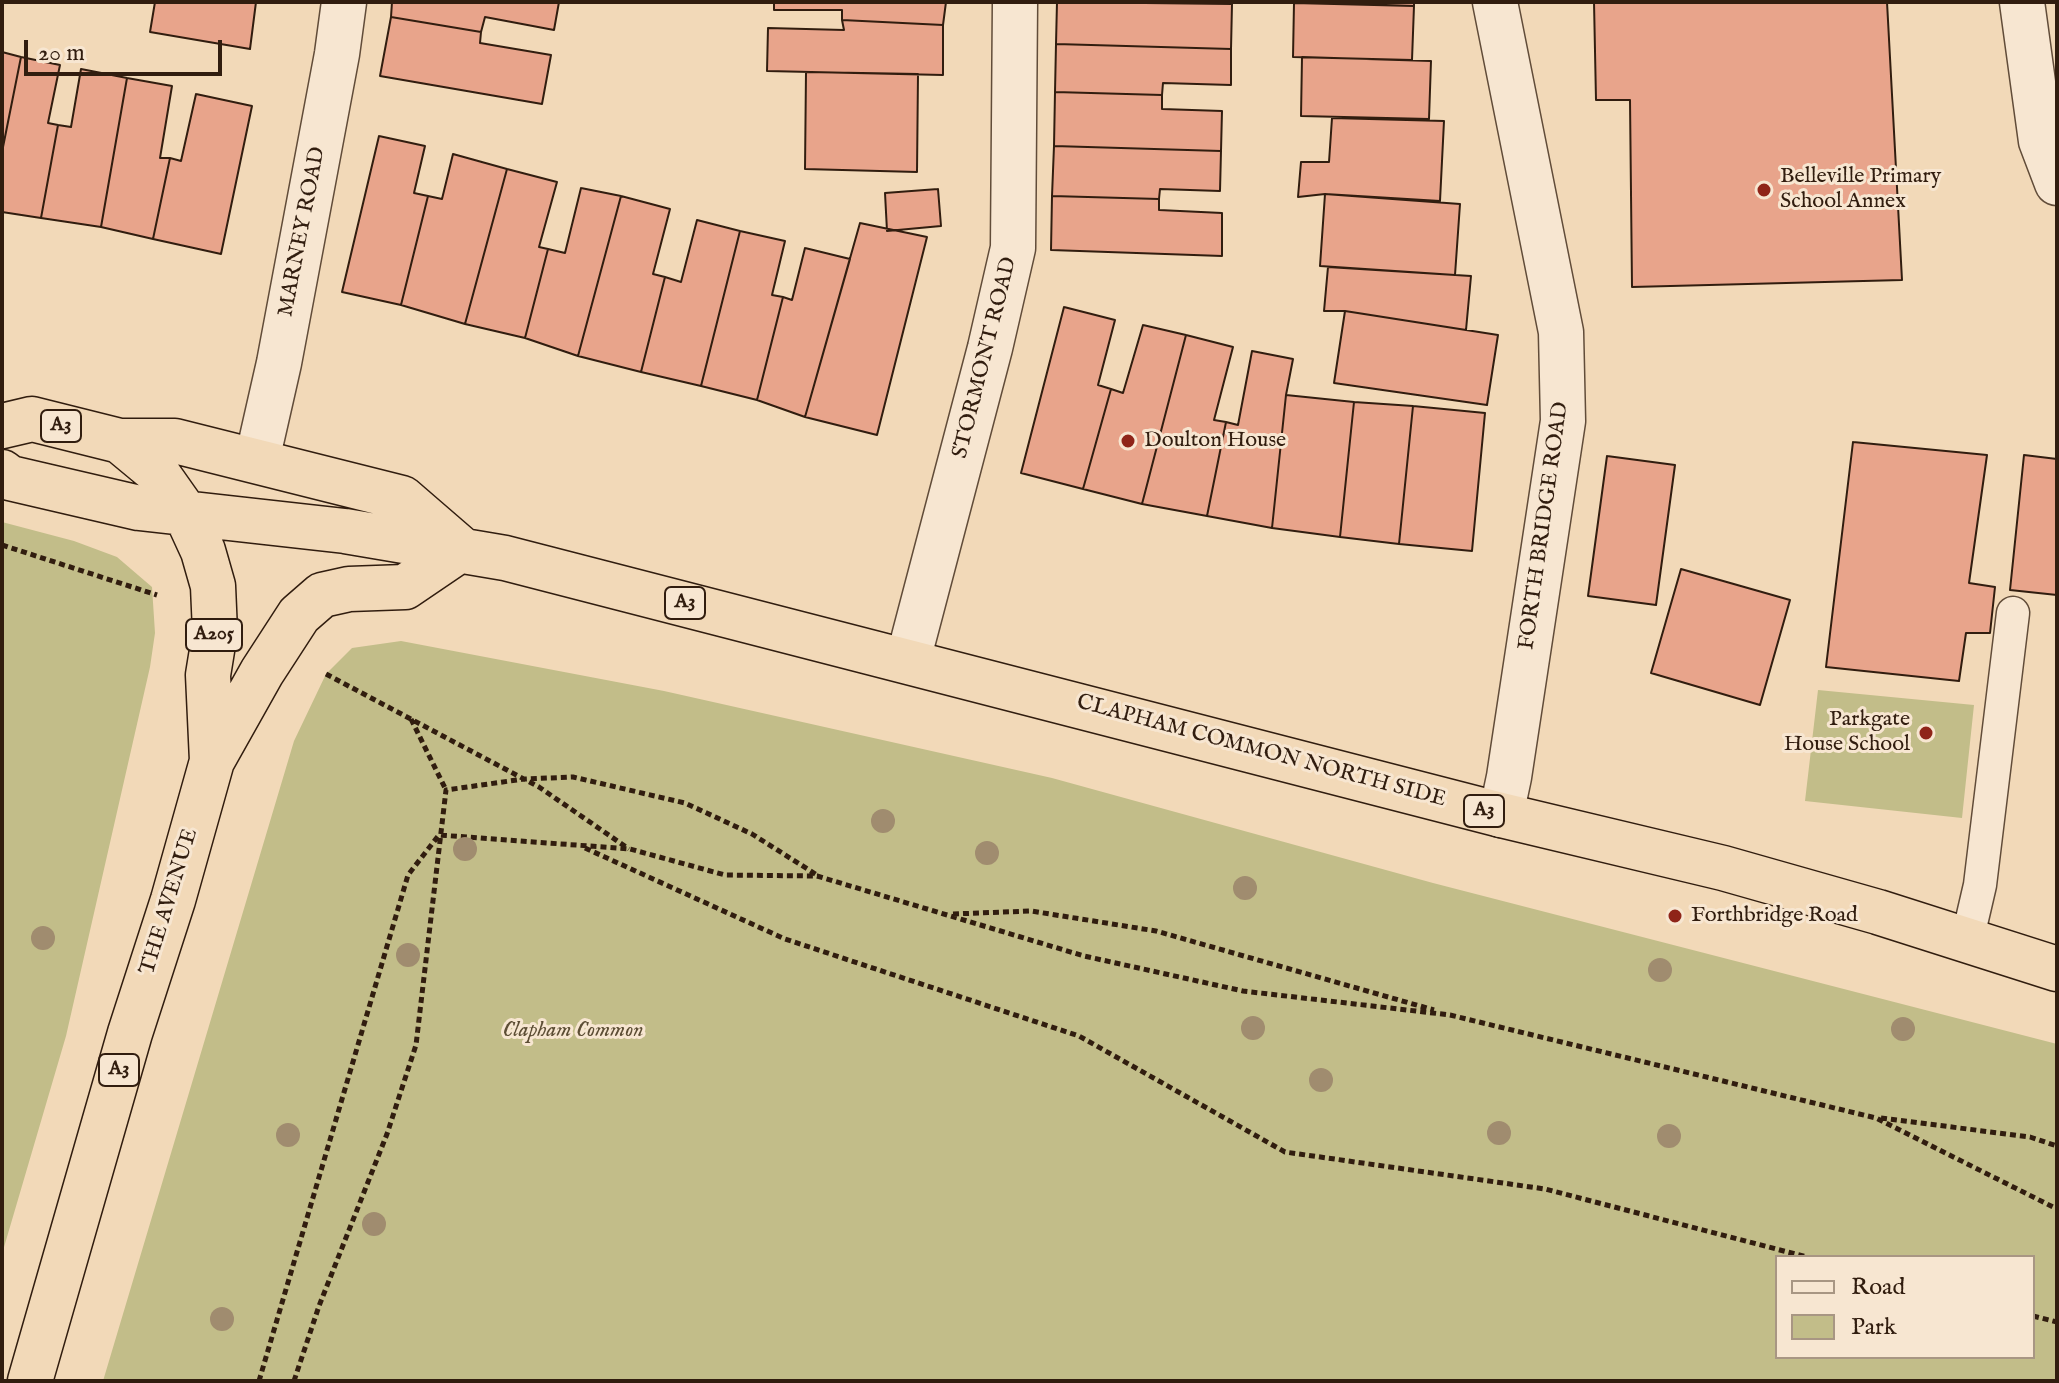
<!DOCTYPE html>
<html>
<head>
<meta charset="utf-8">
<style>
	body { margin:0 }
	#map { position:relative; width:2059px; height:1383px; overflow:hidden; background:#f2d9b8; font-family:"IM FELL English",serif }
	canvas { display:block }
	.frame { position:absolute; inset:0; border:4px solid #311d0f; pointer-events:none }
	.legend { position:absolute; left:1775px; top:1255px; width:260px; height:104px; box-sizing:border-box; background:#f7e6d1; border:2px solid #a89683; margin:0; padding:10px 14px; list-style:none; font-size:24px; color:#311d0f }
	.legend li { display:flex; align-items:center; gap:16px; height:40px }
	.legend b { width:40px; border:2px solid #a89683 }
	.scale { position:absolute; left:24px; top:40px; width:198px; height:36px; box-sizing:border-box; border:4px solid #311d0f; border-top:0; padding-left:10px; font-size:24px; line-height:28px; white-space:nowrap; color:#311d0f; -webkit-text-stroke:6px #f7e6d1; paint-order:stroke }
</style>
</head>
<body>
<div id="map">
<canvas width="2059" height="1383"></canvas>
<div class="frame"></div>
<ul class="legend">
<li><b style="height:10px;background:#f7e6d1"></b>Road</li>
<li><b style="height:22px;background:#c2bd89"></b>Park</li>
</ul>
<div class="scale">20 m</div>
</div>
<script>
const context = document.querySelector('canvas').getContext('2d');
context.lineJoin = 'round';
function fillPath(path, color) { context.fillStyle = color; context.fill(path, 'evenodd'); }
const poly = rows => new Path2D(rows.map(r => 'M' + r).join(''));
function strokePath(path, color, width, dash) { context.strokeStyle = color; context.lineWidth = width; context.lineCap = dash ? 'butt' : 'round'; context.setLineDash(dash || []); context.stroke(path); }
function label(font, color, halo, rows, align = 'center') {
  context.font = font + ' "IM FELL English",serif'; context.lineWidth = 6; context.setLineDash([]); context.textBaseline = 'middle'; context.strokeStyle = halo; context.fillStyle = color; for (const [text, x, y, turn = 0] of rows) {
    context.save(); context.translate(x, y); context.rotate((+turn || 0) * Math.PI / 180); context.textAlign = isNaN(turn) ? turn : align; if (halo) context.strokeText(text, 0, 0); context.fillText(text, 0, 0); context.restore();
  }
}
fillPath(poly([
	[2,522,74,541,117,557,152,587,155,633,150,667,66,1036,2,1254],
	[401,641,664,691,1052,778,1433,883,2057,1044,2057,1381,103,1381,294,741,326,674,352,648],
	[1777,1257,2033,1257,2033,1357,1777,1357],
	[1818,690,1974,705,1962,818,1805,801]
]), '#c2bd89');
const building = poly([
	[155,2,256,2,250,49,150,32,155,2],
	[392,2,559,2,554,30,485,17,481,32,391,17,392,2],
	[774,2,946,2,943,25,842,20,842,10,774,10,774,2],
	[1057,2,1232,4,1231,49,1056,44,1057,2],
	[1300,2,1414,2,1414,6,1300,2],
	[1594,2,1887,2,1902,280,1632,287,1630,100,1596,100,1594,2],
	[1294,3,1414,6,1412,60,1293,57,1294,3],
	[391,17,481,32,480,43,551,55,542,104,380,76,391,17],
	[842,20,943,25,943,75,767,71,768,28,844,30,842,20],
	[1056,44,1231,49,1231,85,1163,83,1162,95,1055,92,1056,44],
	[2,52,21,57,2,152,2,52],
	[21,57,60,65,48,123,58,125,41,218,2,212,2,152,21,57],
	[1302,57,1431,61,1429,119,1301,116,1302,57],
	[81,69,127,78,101,227,41,218,58,125,71,127,81,69],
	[806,72,918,74,917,172,805,169,806,72],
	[127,78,172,86,160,158,170,158,153,239,101,227,127,78],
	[1055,92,1162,95,1162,109,1222,111,1221,151,1054,146,1055,92],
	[196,94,252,106,221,254,153,239,170,158,181,161,196,94],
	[1332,118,1444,121,1440,201,1325,194,1298,197,1301,162,1329,162,1332,118],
	[379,136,425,146,414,193,428,196,401,305,342,292,379,136],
	[1054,146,1221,151,1220,191,1160,189,1159,199,1052,196,1054,146],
	[453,154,507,169,465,324,401,305,428,196,442,199,453,154],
	[507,169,557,182,539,247,548,249,525,338,465,324,507,169],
	[581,188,621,196,578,356,525,338,548,249,565,253,581,188],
	[938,189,941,226,887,231,885,193,938,189],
	[1325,194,1460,204,1455,275,1320,266,1325,194],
	[621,196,670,209,653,274,665,277,641,372,578,356,621,196],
	[1052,196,1159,199,1159,210,1222,213,1222,256,1051,250,1052,196],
	[697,220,740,231,701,386,641,372,665,277,681,282,697,220],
	[860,223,927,237,877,435,805,417,860,223],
	[740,231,785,241,772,295,783,297,757,400,701,386,740,231],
	[805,248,850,259,805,417,757,400,783,297,792,300,805,248],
	[1328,267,1471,276,1466,330,1345,311,1324,311,1328,267],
	[1064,307,1115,320,1098,385,1111,389,1083,489,1021,473,1064,307],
	[1345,311,1498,335,1487,405,1334,383,1345,311],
	[1143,325,1186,335,1142,504,1083,489,1111,389,1123,393,1143,325],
	[1186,335,1233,347,1214,420,1226,422,1207,516,1142,504,1186,335],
	[1252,351,1293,359,1286,395,1272,528,1207,516,1226,422,1238,425,1252,351],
	[1286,395,1354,402,1340,537,1272,528,1286,395],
	[1354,402,1413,406,1399,544,1340,537,1354,402],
	[1413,406,1485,413,1472,551,1399,544,1413,406],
	[1853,442,1987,455,1969,583,1995,587,1990,633,1966,633,1959,681,1826,667,1853,442],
	[2024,455,2057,459,2057,595,2010,590,2024,455],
	[1607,456,1675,465,1656,605,1588,596,1607,456],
	[1681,569,1790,600,1760,705,1651,673,1681,569]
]);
fillPath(building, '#e8a48b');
strokePath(building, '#311d0f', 2);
const lane = poly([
	[1967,941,1980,885,2013,613]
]);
const street = poly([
	[1495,2,1561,332,1563,421,1509,777,1501,815],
	[2022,2,2041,141,2057,183],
	[257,460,279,363,337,54,344,2],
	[908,660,990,348,1013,248,1015,2]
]);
const highway = poly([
	[2,426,32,419,120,441,175,441,402,498,461,549],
	[2,472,10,478,139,508,345,531,505,558,1501,815,1723,868,1878,912,2057,969],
	[212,761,262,672,299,615,322,595,349,589,405,587,461,549],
	[30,1381,130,1033,173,900,212,761,208,675,215,632,213,586,203,551,186,514,155,470,120,441]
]);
strokePath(lane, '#614c39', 35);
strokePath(street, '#614c39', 47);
strokePath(highway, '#311d0f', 47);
strokePath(poly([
	[2,545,157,595],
	[326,674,539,787,629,849],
	[411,719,446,790],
	[585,848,785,939,1079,1036,1285,1152,1545,1189,1807,1257],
	[953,914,1031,911,1156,931,1434,1010],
	[1881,1118,2030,1137,2057,1146],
	[2033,1316,2057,1322],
	[259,1381,408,875,439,835,630,849,725,875,817,876,1084,956,1243,991,1450,1015,1876,1118,2057,1209],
	[294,1381,319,1306,387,1134,416,1045,446,790,524,779,573,777,685,803,752,834,817,875]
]), '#311d0f', 5, [6, 4]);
strokePath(lane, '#f7e6d1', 32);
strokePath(street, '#f7e6d1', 44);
strokePath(highway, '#f2d9b8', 44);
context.fillStyle = '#a08c6f';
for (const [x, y] of [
	[883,821],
	[465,849],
	[987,853],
	[1245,888],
	[43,938],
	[408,955],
	[1660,970],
	[1253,1028],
	[1903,1029],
	[1321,1080],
	[1499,1133],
	[288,1135],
	[1669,1136],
	[374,1224],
	[222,1319]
]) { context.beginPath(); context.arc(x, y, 12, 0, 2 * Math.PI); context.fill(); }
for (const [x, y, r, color] of [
	[1764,190,8,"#8f2418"],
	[1128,441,8,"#8f2418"],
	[1926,733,8,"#8f2418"],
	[1675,916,8,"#8f2418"]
]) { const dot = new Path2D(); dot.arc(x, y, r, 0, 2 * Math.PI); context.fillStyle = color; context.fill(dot); strokePath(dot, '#f7e6d1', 3); }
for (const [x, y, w] of [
	[61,426,40],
	[685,603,40],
	[214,635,56],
	[1484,811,40],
	[119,1070,40]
]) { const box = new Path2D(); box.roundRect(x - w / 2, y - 16, w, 32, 6); context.fillStyle = '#f7e6d1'; context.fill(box); strokePath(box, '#311d0f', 2); }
label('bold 20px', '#311d0f', null, [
	["A3",61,426],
	["A3",685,603],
	["A205",214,635],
	["A3",1484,811],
	["A3",119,1070]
]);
label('22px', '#311d0f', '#f7e6d1', [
	["Belleville Primary",1780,177],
	["School Annex",1780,202],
	["Doulton House",1144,441],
	["Parkgate",1910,720,"right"],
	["House School",1910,745,"right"],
	["Forthbridge Road",1691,916]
], 'left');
label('22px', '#311d0f', '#f7e6d1', [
	["MARNEY ROAD",303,232,-79],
	["STORMONT ROAD",986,358,-76],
	["FORTH BRIDGE ROAD",1545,526,-82],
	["CLAPHAM COMMON NORTH SIDE",1261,752,15],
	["THE AVENUE",170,902,-73]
]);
label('italic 22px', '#5c4d34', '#f7e6d1', [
	["Clapham Common",573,1031]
]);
</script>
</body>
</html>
